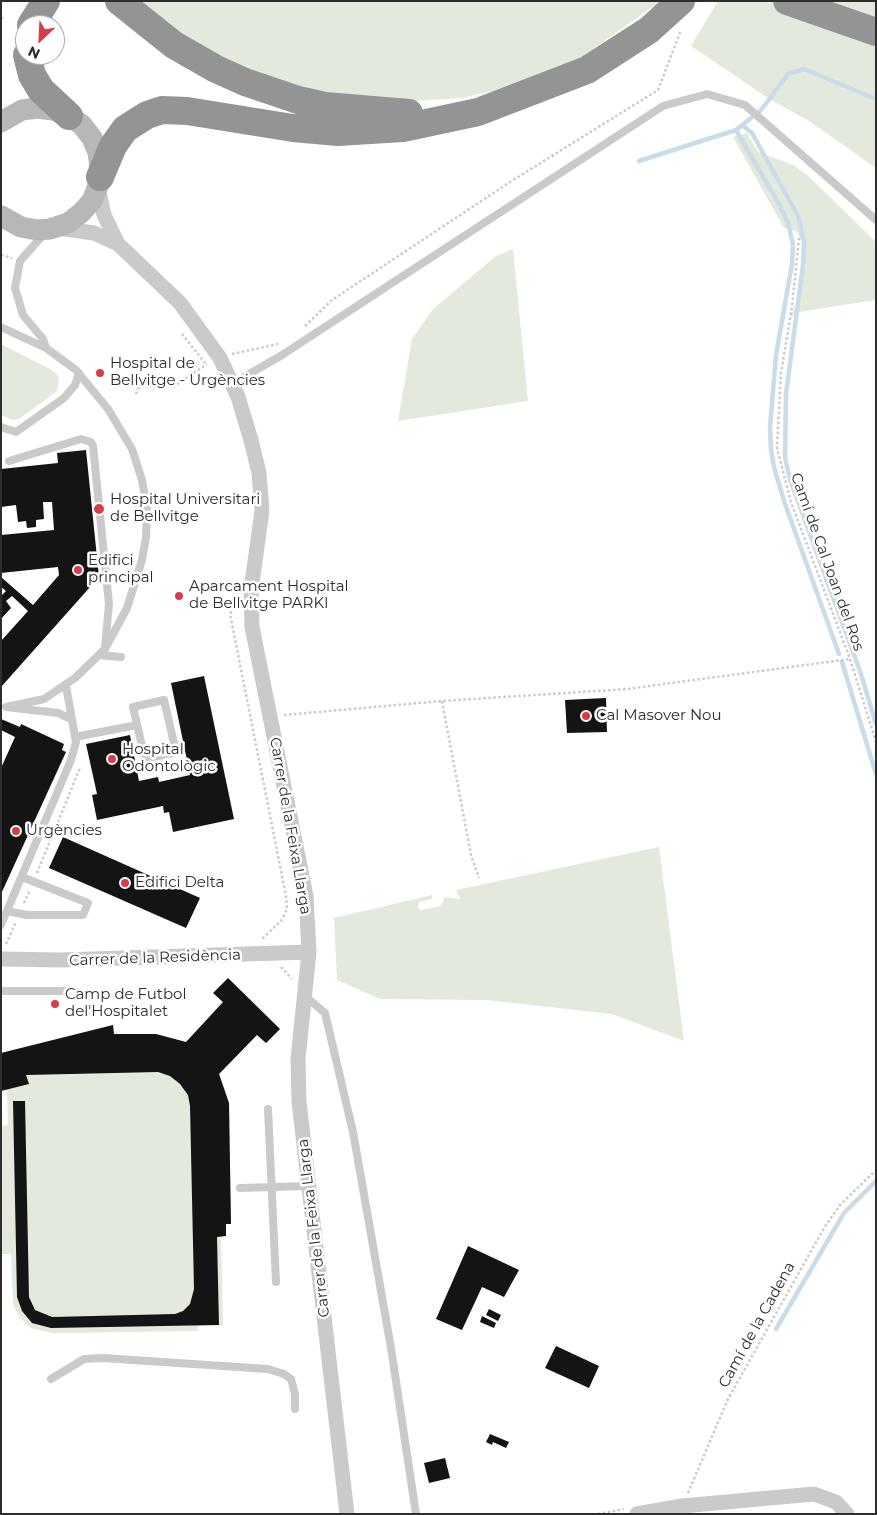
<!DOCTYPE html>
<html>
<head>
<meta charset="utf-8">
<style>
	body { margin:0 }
	#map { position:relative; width:877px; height:1515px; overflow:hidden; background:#fff; font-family:Montserrat,sans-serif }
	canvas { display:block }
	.frame { position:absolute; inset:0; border:2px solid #2d2d2d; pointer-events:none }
	.north { position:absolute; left:15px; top:15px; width:50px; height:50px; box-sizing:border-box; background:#fff; border:1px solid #ababab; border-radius:50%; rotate:205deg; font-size:14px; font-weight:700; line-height:20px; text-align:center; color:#2d2d2d }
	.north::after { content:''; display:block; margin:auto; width:18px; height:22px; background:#d53e49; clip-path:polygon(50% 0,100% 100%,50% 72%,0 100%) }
</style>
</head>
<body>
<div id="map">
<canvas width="877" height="1515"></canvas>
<div class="frame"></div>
<div class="north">N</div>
</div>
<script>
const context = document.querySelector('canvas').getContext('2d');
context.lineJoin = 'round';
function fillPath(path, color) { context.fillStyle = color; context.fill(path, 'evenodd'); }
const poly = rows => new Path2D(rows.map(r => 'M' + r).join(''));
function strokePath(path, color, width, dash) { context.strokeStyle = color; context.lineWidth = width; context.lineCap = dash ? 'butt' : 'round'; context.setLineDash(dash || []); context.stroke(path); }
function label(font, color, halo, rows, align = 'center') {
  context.font = font + ' Montserrat,sans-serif'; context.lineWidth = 5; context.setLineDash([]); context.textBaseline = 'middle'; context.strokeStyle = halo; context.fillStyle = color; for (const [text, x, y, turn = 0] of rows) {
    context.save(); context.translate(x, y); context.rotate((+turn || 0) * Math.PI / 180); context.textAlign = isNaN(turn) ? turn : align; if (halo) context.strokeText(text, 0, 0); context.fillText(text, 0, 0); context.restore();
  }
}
fillPath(poly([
	[133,1,666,1,651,8,593,49,593,53,518,85,462,98,399,102,306,91,204,52],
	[718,1,876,1,876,168,809,121,771,100,691,46],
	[747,133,758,152,793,165,807,175,876,242,876,300,798,312,790,318,799,298,802,242,797,232,784,228,733,137],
	[513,249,528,401,398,421,412,339,433,309,496,256],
	[1,344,50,369,57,374,59,380,57,391,19,419,13,420,1,415],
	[659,847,684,1041,612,1014,487,1000,380,999,337,980,334,918,432,895,432,899,419,902,418,908,421,910,437,907,442,905,444,897,460,899,456,890],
	[228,978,280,1029,266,1043,256,1035,220,1074,229,1103,231,1224,226,1224,226,1236,221,1237,223,1325,198,1326,198,1331,52,1333,31,1328,20,1318,13,1305,11,1254,1,1254,1,1126,8,1125,7,1090,1,1091,1,1053,113,1025,114,1034,156,1034,186,1042,223,1003,213,993]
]), '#e3e9dc');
strokePath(poly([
	[742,125,752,133,798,216,801,228,804,242,803,265,786,394,785,458,790,479,861,674,876,724],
	[736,130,779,204,788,223,793,244,792,264,776,355,770,427,771,450,774,467,784,501,839,654],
	[639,161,736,130,761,110,789,73,804,69,876,99],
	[842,662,876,774],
	[776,1329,844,1213,876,1181]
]), '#cadce8', 4.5);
fillPath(poly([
	[86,450,99,577,1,687,1,641,28,611,12,596,6,601,11,608,1,619,1,596,6,591,1,587,1,577,33,605,59,575,58,567,1,573,1,535,54,530,52,502,43,502,44,519,36,520,36,527,27,528,26,521,18,522,16,505,1,507,1,469,58,463,57,453],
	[204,676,234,819,173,832,169,812,164,813,163,806,97,820,92,795,97,794,86,744,130,735,139,781,158,777,159,782,190,775,171,683],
	[606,698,607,732,567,733,565,700],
	[1,719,20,727,21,724,64,744,62,750,66,752,1,894,1,768,15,737,1,730],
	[63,837,200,898,186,928,49,868],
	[228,978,280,1029,266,1043,257,1035,219,1074,229,1103,231,1224,226,1224,226,1236,217,1237,219,1325,51,1328,32,1323,22,1311,17,1297,13,1101,25,1101,29,1297,35,1310,52,1317,175,1314,183,1311,190,1304,194,1289,190,1106,188,1095,180,1084,170,1076,158,1072,26,1075,29,1084,1,1091,1,1053,113,1025,114,1034,156,1034,186,1042,223,1002,213,993],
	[468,1246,519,1270,504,1297,482,1287,462,1330,436,1319],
	[489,1309,501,1315,498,1321,486,1315],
	[482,1316,496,1323,494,1328,480,1322],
	[556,1346,599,1366,589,1388,545,1368],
	[490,1434,509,1442,506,1448,493,1442,492,1445,486,1442],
	[445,1458,450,1478,429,1483,424,1463]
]), '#141414');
strokePath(poly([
	[1,19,3,18],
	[799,238,792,307,781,373,777,448,791,502,850,659,876,742],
	[1,255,12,258],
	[305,326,332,300,510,182,658,90,681,30],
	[182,334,205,363],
	[232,354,278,344],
	[173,387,207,364],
	[136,394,139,386,145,384,149,385,154,390],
	[234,607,230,614,286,896,287,909,281,921,261,940],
	[442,701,471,855,479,878],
	[284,715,442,701,627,689,850,659],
	[37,873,80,768],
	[24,903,30,890],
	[6,944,16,922],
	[281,967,292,979],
	[688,1493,728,1399,824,1228,840,1205,876,1170],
	[598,1514,624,1509]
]), '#cacaca', 2.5, [2.5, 2.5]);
strokePath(poly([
	[44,234,20,261,15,288,23,315,43,339,46,348],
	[1,327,46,348,76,370,108,409,132,449,142,480,147,509,146,537,142,560,127,608,105,649,75,678,44,699,6,707,58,713,71,719],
	[232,384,282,355,663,106,707,94,745,105,876,220],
	[1,427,16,432,64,398,75,385,79,373],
	[9,461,81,439,91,442,93,446,109,604,105,647],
	[99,655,121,657],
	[164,700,176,752,145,759,133,707,164,700],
	[75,737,137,725],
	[7,911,27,915,83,915,88,903,22,877],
	[1,925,71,760,76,742,66,686],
	[1,991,64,991],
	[305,996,325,1013,353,1132,391,1348,416,1514],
	[268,1109,276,1282],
	[240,1188,308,1186],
	[51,1379,84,1359,103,1358,268,1369,284,1374,291,1379,295,1394,295,1409]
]), '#cacaca', 8);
strokePath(poly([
	[98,187,104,215,118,244],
	[57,228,94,233,118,244,180,303,220,358,238,397,251,440,259,473,262,511,251,590,252,627,306,896,309,952,298,1059,299,1102,347,1514],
	[1,959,61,960,309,952],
	[637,1514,682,1506,814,1494,836,1502,847,1514]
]), '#cacaca', 15);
strokePath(poly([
	[1,122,22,110,37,108,53,110,69,116,82,125,92,138,98,152,100,167,98,186,92,201,81,213,68,223,50,229,37,230,21,227,1,216]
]), '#b7b7b7', 21);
strokePath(poly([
	[119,1,174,45,216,69,245,82,298,100,325,106,409,113],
	[787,1,876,32],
	[31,25,46,1],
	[27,55,32,75,41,90,69,116],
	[100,177,113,146,125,129,147,115,162,110,187,111,293,128,338,132,403,128,478,112,587,70,649,30,681,1]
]), '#949494', 28);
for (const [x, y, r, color] of [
	[100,373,5,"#d53e49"],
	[99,509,6,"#d53e49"],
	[78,570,5,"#d53e49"],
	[179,596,5,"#d53e49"],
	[586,716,5,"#d53e49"],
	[112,759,5,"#d53e49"],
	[16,831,5,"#d53e49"],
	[125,883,5,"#d53e49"],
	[55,1004,5,"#d53e49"]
]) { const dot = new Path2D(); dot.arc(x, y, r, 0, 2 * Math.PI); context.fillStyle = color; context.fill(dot); strokePath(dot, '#fff', 2); }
label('15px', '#2d2d2d', '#fff', [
	["Hospital de",110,364],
	["Bellvitge - Urgències",110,381],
	["Hospital Universitari",110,500],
	["de Bellvitge",110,517],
	["Edifici",88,561],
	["principal",88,578],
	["Aparcament Hospital",189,587],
	["de Bellvitge PARKI",189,604],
	["Cal Masover Nou",596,716],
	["Hospital",122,750],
	["Odontològic",122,767],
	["Urgències",26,831],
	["Edifici Delta",135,883],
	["Camp de Futbol",65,995],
	["del'Hospitalet",65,1012]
], 'left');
label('15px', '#2d2d2d', '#fff', [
	["Camí de Cal Joan del Ros",827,562,70],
	["Carrer de la Feixa Llarga",290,826,80],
	["Carrer de la Residència",155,958,-2],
	["Carrer de la Feixa Llarga",314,1228,-97],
	["Camí de la Cadena",757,1325,-61]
]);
</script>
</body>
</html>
